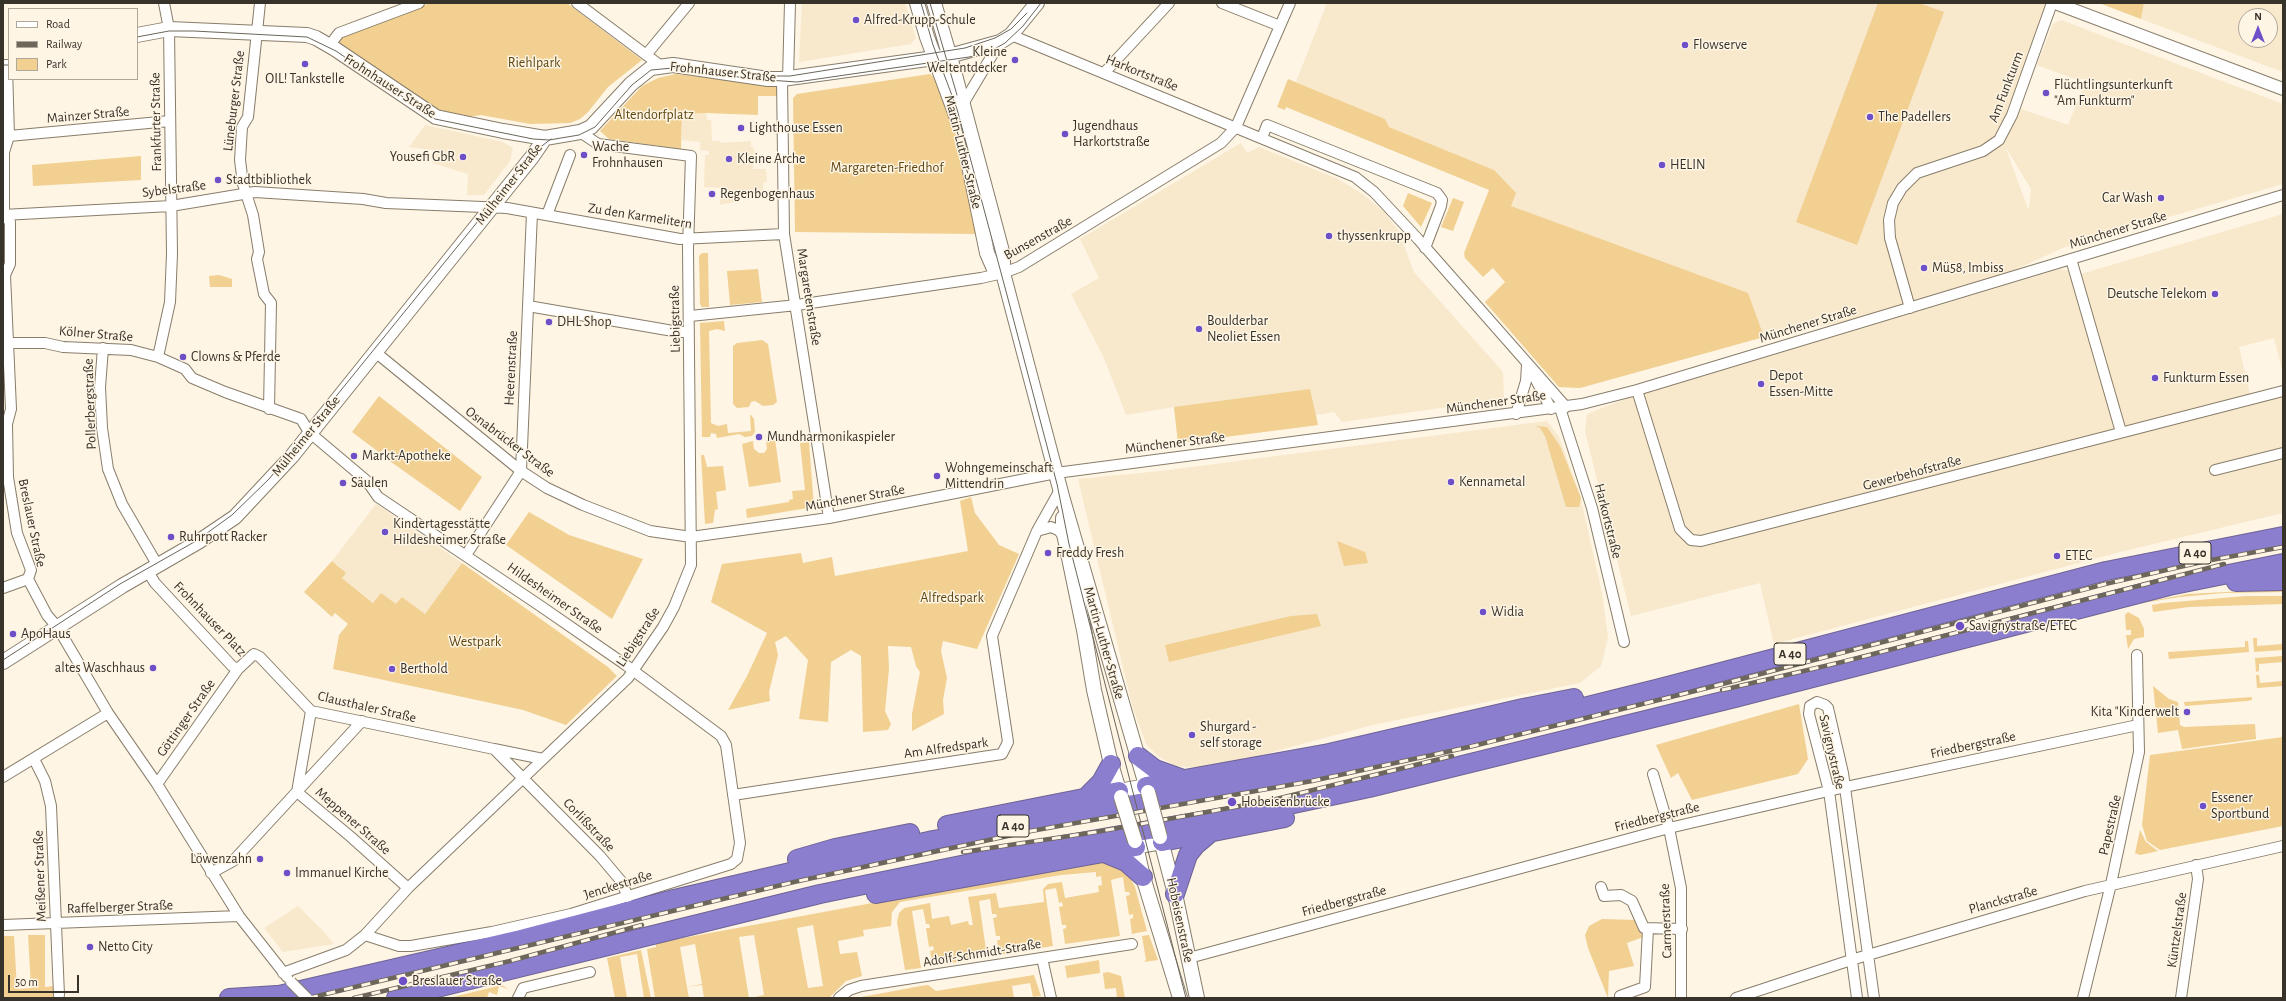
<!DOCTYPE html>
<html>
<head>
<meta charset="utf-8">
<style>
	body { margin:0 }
	#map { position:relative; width:2286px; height:1001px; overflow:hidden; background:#fef5e4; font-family:"Alegreya Sans",sans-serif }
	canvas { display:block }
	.frame { position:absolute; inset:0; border:4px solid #37322a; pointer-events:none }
	.legend { position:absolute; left:8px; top:8px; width:130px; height:72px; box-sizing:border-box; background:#fef5e4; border:1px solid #aea79a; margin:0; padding:5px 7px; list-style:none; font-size:12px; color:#37322a }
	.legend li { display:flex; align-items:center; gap:8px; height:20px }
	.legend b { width:20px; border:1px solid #aea79a }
	.north { position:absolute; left:2238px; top:8px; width:40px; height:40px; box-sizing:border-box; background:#fef5e4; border:1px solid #aea79a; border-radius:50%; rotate:0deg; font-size:11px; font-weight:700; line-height:16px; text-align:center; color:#37322a }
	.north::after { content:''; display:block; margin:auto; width:14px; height:18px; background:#6d4fc8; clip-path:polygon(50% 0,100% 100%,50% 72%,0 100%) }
	.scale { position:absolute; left:8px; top:975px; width:71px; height:18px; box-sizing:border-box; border:2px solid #37322a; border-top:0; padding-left:5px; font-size:12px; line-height:14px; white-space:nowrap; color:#37322a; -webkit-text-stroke:3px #fef5e4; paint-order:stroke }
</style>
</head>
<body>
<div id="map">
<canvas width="2286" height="1001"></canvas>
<div class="frame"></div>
<ul class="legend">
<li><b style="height:5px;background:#fff"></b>Road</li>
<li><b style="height:5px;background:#6c665b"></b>Railway</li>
<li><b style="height:11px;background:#f1d092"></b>Park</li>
</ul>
<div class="north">N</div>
<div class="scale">50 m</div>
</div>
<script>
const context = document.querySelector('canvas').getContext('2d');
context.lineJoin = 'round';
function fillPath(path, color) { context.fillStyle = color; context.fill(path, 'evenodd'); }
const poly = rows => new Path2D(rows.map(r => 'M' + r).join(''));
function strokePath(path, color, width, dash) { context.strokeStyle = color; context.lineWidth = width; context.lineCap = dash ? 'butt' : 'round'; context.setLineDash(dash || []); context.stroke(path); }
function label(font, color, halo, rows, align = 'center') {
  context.font = font + ' "Alegreya Sans",sans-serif'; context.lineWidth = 3; context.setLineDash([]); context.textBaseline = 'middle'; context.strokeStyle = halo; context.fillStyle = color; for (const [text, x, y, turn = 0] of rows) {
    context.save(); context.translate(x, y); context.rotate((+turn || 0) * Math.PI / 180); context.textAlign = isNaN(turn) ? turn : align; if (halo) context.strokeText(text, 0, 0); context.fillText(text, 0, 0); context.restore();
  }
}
fillPath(poly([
	[802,3,905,3,916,38,911,44,799,62],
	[1327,3,2043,3,2048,5,2005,127,2004,142,2021,109,2068,125,2087,79,2075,79,2037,65,2053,24,2061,20,2283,104,2283,184,2065,247,1990,281,1872,317,1774,334,1580,388,1559,387,1485,302,1505,283,1572,230,1511,206,1494,170,1389,127,1385,119,1296,82],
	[2005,146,2031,189,2029,209,2028,209],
	[2144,3,2283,3,2283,72,2141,19],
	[2246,16,2270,16,2270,40,2246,40],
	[706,113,707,120,711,120,712,141,720,141,721,143,751,141,751,147,754,148,753,169,766,169,767,182,763,183,764,195,760,197,734,197,734,202,720,205,720,199,724,199,724,188,704,187,705,155,709,155,709,151,700,150,700,142,682,140,682,114],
	[425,125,503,142,513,148,510,161,484,195,467,195,468,174,432,163,434,150,409,147],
	[1241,143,1247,153,1259,147,1338,179,1364,195,1384,212,1398,230,1414,272,1503,372,1504,399,1342,422,1334,412,1316,415,1318,425,1178,443,1174,407,1126,415,1104,358,1071,294,1099,278,1080,239],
	[2283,214,2283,373,2274,338,2239,347,2251,398,2283,390,2283,513,2120,552,1774,644,1760,583,1631,616,1585,431,1587,414,1620,401,2060,269,2081,274],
	[1547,421,1559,437,1580,495,1602,593,1608,638,1601,666,1580,683,1372,725,1236,762,1197,768,1175,766,1158,756,1146,744,1132,705,1078,479,1161,471],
	[376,504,462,563,425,614,402,597,397,604,374,603,342,578,340,567,332,561],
	[298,906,323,931,334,944,283,952,264,928]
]), '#f8e8cc');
fillPath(poly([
	[430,3,567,3,642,60,608,87,588,112,580,119,570,123,530,124,481,115,448,120,334,42,343,36],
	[1878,3,1919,3,1944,12,1857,245,1796,222],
	[2099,3,2144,3,2141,19],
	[676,74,778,86,779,96,758,96,758,115,706,113,682,114,681,149,609,139,600,131,642,86,658,78],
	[930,74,936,79,951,112,978,241,975,234,795,232,793,98,797,94],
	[1288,79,1385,119,1389,127,1494,170,1516,193,1511,206,1748,293,1764,337,1580,388,1559,387,1485,302,1505,282,1493,268,1483,277,1465,258,1464,253,1489,190,1286,107,1285,110,1277,107],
	[141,156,141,180,33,186,32,165],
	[1408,193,1432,203,1421,227,1403,206],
	[1453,198,1464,202,1453,231,1441,227],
	[702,253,708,253,709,307,702,307,700,304,699,256],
	[758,269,762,302,730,305,727,271],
	[219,275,232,279,232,287,210,287,209,276],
	[724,321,725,331,717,329,709,331,711,423,718,426,727,424,728,433,751,431,750,415,751,415,754,419,755,432,752,436,745,437,739,434,717,438,716,434,711,433,710,437,702,437,700,323],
	[762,340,768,344,777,402,773,405,763,406,755,401,751,402,749,407,737,408,733,404,733,346,737,343],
	[1310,389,1318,425,1178,443,1174,407],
	[379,396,482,477,460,511,387,459,391,454,384,448,380,453,352,432],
	[1535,426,1547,427,1560,446,1581,498,1579,507,1566,507,1545,436,1540,428],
	[775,439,781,482,749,487,742,444,753,441,754,449,759,453,764,453,767,449,766,440],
	[809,442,814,507,747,518,746,509,789,502,789,500,793,499,792,491,805,490,800,443],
	[701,455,704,455,707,467,723,466,726,490,716,492,718,509,715,510,713,523,705,524],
	[971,497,975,513,999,545,1019,554,977,649,943,641,941,651,947,678,943,700,944,714,912,731,912,714,920,672,916,666,911,647,888,646,889,669,885,711,891,724,888,730,863,732,861,656,851,650,831,662,828,722,799,719,808,660,786,636,775,642,778,655,769,692,770,701,728,710,747,676,767,633,711,602,722,564,801,553,803,563,832,557,835,576,968,551,960,501],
	[529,512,569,535,643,559,612,619,506,545],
	[1337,541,1365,552,1368,563,1344,566],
	[332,561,346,573,342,578,373,603,381,593,396,604,402,597,425,614,462,563,608,667,617,676,566,725,523,710,333,669,339,635,348,624,335,613,332,617,304,592],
	[2283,589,2283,592,2225,593,2180,597,2111,608,2188,594],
	[2246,596,2283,596,2283,604,2189,607,2153,612,2152,605,2163,603],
	[2128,612,2139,618,2144,629,2144,637,2134,639,2128,649,2126,635,2131,635,2131,630,2126,630,2125,615],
	[1317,614,1321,626,1169,662,1165,645,1291,616],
	[2253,638,2257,638,2257,646,2283,644,2283,650,2254,652],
	[2245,641,2248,641,2249,652,2169,659,2168,652,2245,647],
	[2283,656,2283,662,2259,664,2259,671,2256,672,2255,658],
	[2256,675,2259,675,2260,683,2283,681,2283,686,2257,688],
	[2153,686,2169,699,2178,702,2180,725,2184,727,2255,724,2256,739,2182,749,2178,730,2158,733],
	[2252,697,2252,700,2247,701,2185,706,2184,702],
	[1799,704,1808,759,1798,774,1692,800,1678,773,1671,778,1656,745],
	[2283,737,2283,826,2160,850,2147,841,2142,825,2150,755],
	[2140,830,2146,842,2158,851,2140,855,2135,853],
	[1094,862,1112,863,1129,875,1135,887,1147,931,1132,934,1130,919,1133,918,1133,914,1129,915,1126,896,1130,895,1129,892,1125,892,1123,877,1111,880,1120,936,1065,944,1063,929,1066,928,1066,925,1062,925,1059,907,1063,906,1062,902,1059,903,1056,888,1045,890,1053,946,999,955,997,940,1000,940,1000,936,996,936,993,918,997,917,996,914,992,914,990,899,979,901,987,957,933,966,930,951,934,950,933,946,929,947,926,928,930,928,929,924,926,924,923,909,912,911,921,968,905,970,897,922,899,913,904,908,930,903,932,919,949,916,951,925,968,921,969,925,973,925,968,897,996,893,999,908,1044,902,1043,889,1048,884,1062,882,1065,898,1099,892,1098,886,1102,885,1101,876,1096,877,1096,872,1061,875,900,902,892,912,891,926,863,930,864,936,838,941,840,954,857,952,862,976,846,981,829,998,750,998,764,995,754,935,739,937,749,998,704,998,702,985,687,987,689,998,655,998,647,949,656,947,656,943],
	[813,925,823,986,808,988,797,928],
	[695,944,702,984,687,987,680,947],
	[1602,919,1635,920,1643,937,1627,943,1634,966,1609,971,1608,998,1588,948,1585,935,1589,926],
	[28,935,45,935,45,987,53,986,53,998,3,998,3,936,14,936,17,989,31,988],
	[1149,935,1158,960,1144,962,1146,960,1142,936],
	[641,950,651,998,644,998,637,954,620,957,627,998,615,998,607,958],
	[1099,960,1100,973,1067,978,1065,966],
	[1108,972,1121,976,1125,998,1117,998,1116,988,1105,989,1103,973],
	[1034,975,1041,996,1033,997,1030,983,1012,986,1014,998,856,998,921,986,928,985,936,991],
	[502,985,508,989,499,986,497,995,489,992,487,998,449,998]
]), '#f1d092');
const minor = poly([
	[260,3,248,117,242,127,240,160,243,184,253,215,259,252,257,259,264,294,271,303,269,409],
	[577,3,661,66],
	[1222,3,1280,26],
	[1011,35,1355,177,1374,192,1418,239,1566,407],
	[329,46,339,33,419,3],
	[646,55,689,3],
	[7,67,9,136,4,152,4,215,10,222,10,264,5,275,11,409,7,424,8,477,17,533,31,570,28,579,47,615,58,628,108,713,157,784,239,916,287,977],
	[1104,73,1169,3],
	[782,79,784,234,829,518],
	[788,79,790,3],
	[963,104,1000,42],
	[9,136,170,121],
	[1262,138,1267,125,1437,193,1442,200,1441,206,1425,248],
	[3,215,171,206,255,192,363,199,386,203,507,208,680,239,784,234],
	[547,215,570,155],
	[2071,259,2121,432],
	[528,306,679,332,689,332],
	[1910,308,1890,238,1889,220,1893,203,1902,188,1917,173,1983,151,1999,140,2012,115,2052,3],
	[690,316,797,305,981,278,1003,273,1019,267,1221,143,1236,127,1290,3],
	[3,343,45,343,63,347,131,350,158,357,185,369,192,378,225,392,301,419,309,432,367,481,378,497,539,605,623,663,721,736,726,745,740,843,737,859,731,864,571,914,492,932],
	[103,348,100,387,102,428,108,469,122,504,158,566],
	[374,351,521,471,547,488,583,505,650,531,691,537,829,518,1056,473,1582,404,1637,390,2283,195],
	[158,357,170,302,172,254,169,29,164,3],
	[1535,378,1551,409],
	[1637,390,1680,529,1691,540,1701,541,2283,391],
	[1560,408,1592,508,1624,642],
	[1516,414,1526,381,1527,365],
	[2215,470,2283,453],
	[1037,531,1051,527,1058,530,1064,536],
	[466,555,521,471,532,213],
	[148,572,155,583,232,666,238,669,254,654,260,657,311,711,494,749,600,856,621,881,628,897],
	[3,588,28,579],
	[494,749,543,759],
	[34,759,45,781,51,806,59,995],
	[1653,774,1669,828,1681,888,1681,998],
	[3,777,108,713],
	[157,784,238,669],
	[297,792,351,837,408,888],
	[297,792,311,711],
	[733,795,1002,754,1008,742,992,636,1037,531,1060,490],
	[211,873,233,861,362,721],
	[1601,887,1604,896,1621,895,1632,901,1644,928,1682,929],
	[3,925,239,916],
	[365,935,399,946,411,946,492,932,493,938],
	[1042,958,1051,998],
	[1189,958,1669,828,1850,786,2138,725],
	[283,973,346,950,365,935,408,888,628,678,663,627,674,607,691,565,688,248,691,156,598,144,580,132],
	[1620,996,1645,987,1648,929],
	[518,998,523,988,590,972],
	[839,998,849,990,861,986,1132,944],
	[1736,998,1851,960,2085,891,2283,846],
	[1857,998,1829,791,1809,714,1810,706,1817,702,1825,705,1828,708,1843,773,1874,998],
	[2083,998,2111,884,2139,752,2137,655],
	[2181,998,2198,879,2196,865]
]);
const tertiary = poly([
	[2055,3,2283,89]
]);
const secondary = poly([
	[917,3,927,37,957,118],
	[934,3,954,71,1003,255,1003,273,1063,500,1148,792],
	[137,35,169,29,307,35,316,38,335,49,436,117,503,131,545,138,580,132,591,127,631,84,651,68,673,65,768,79,782,79,949,56,1000,42,1011,35,1037,3],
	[3,67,9,67],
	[968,161,987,253,994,269,1003,273],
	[1063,518,1063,529,1084,630,1094,690,1111,764,1121,797],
	[3,662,122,586,198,542,235,517,292,456,532,157,545,138],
	[1119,791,1146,786],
	[1160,837,1175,894,1197,998],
	[1135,841,1143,877,1180,998],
	[1136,847,1162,842]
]);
const motorway = poly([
	[2236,582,2283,581],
	[1138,756,1155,769,1183,779],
	[1146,786,1329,753,1523,708,1574,698],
	[1085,798,1101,782,1111,764],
	[947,825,1119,791],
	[1162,842,1285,818],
	[1104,853,1126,862,1143,877],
	[797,859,835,848,910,833],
	[876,894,1136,847],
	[1175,894,1188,855,1196,845,1209,834],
	[229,998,277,995],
	[266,998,521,939,674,899,803,869,933,840,1312,772,1407,751,1660,688,2106,571,2283,536],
	[396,998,820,894,1034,850,1270,809,1369,788,1735,698,2169,586,2283,563]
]);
strokePath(minor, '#887d6a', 12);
strokePath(tertiary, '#887d6a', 14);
strokePath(secondary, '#887d6a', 16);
strokePath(motorway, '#6e6395', 20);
strokePath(minor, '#fff', 10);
strokePath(tertiary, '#fff', 12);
strokePath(secondary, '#fff', 14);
strokePath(motorway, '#8b7ecf', 18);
strokePath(poly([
	[921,3,933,45,957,109,1007,295,1057,484,1069,544,1186,998],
	[930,3,957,95],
	[137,37,169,31,194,31,307,37,336,51,435,119,533,139,549,140,579,135,595,127,632,85,651,70,673,68,753,79,797,82,969,57,987,53,1005,43,1023,26,1041,3],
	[3,65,9,65],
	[772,76,790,76,965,48,995,38,1011,29,1027,13],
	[3,660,120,584,196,541,232,515,269,479,534,152,551,139]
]), '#6c665b', 1);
const rail = poly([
	[1722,690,1842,662,2224,564],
	[963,852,1096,832,1268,801,1452,756],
	[309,998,794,882,1031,831,1312,781,1469,747,1707,688,2105,584,2206,561,2283,547],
	[354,998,510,961,642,925]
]);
strokePath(rail, '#6c665b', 4.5);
strokePath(rail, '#fef5e4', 3, [9]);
const minorBridge = poly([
	[291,982,307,998]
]);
const secondaryBridge = poly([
	[1148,792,1160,837],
	[1121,797,1135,841]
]);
strokePath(minorBridge, '#887d6a', 12, []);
strokePath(secondaryBridge, '#887d6a', 16, []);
strokePath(minorBridge, '#fff', 10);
strokePath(secondaryBridge, '#fff', 14);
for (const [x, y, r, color] of [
	[856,20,4,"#6d4fc8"],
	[1685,45,4,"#6d4fc8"],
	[1015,60,4,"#6d4fc8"],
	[305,64,4,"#6d4fc8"],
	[2046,93,4,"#6d4fc8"],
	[1870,117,4,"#6d4fc8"],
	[741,128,4,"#6d4fc8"],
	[1065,134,4,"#6d4fc8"],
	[584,155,4,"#6d4fc8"],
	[463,157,4,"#6d4fc8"],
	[729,159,4,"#6d4fc8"],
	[1662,165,4,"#6d4fc8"],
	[218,180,4,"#6d4fc8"],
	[712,194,4,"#6d4fc8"],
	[2161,198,4,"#6d4fc8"],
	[1329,236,4,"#6d4fc8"],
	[1924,268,4,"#6d4fc8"],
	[2215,294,4,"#6d4fc8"],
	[549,322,4,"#6d4fc8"],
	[1199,329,4,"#6d4fc8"],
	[183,357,4,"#6d4fc8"],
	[2155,378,4,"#6d4fc8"],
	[1761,384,4,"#6d4fc8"],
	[759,437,4,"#6d4fc8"],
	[354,456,4,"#6d4fc8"],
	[937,476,4,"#6d4fc8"],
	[1451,482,4,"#6d4fc8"],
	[343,483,4,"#6d4fc8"],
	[385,532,4,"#6d4fc8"],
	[171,537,4,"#6d4fc8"],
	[1048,553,4,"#6d4fc8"],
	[2057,556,4,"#6d4fc8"],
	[1483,612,4,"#6d4fc8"],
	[1960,626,5,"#6d4fc8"],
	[13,634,4,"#6d4fc8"],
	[153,668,4,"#6d4fc8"],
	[392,669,4,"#6d4fc8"],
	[2187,712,4,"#6d4fc8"],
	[1192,735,4,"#6d4fc8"],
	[1232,802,5,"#6d4fc8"],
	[2203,806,4,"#6d4fc8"],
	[260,859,4,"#6d4fc8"],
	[287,873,4,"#6d4fc8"],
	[90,947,4,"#6d4fc8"],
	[403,981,5,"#6d4fc8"]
]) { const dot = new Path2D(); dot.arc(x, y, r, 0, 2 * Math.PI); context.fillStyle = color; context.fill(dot); strokePath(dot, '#fef5e4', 1.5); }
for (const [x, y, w] of [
	[2195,553,32],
	[1790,654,32],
	[1013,826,32]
]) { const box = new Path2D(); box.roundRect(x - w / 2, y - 11, w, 22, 3); context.fillStyle = '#fef5e4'; context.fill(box); strokePath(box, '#37322a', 1); }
label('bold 13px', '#37322a', null, [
	["A 40",2195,553],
	["A 40",1790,654],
	["A 40",1013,826]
]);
label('14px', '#37322a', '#fef5e4', [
	["Alfred-Krupp-Schule",864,20],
	["Flowserve",1693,45],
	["Kleine",1007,52,"right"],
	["Weltentdecker",1007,68,"right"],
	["OIL! Tankstelle",305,79,"center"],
	["Flüchtlingsunterkunft",2054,85],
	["\"Am Funkturm\"",2054,101],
	["The Padellers",1878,117],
	["Jugendhaus",1073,126],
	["Harkortstraße",1073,142],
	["Lighthouse Essen",749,128],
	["Wache",592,147],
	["Frohnhausen",592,163],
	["Yousefi GbR",455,157,"right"],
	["Kleine Arche",737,159],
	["HELIN",1670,165],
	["Stadtbibliothek",226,180],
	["Regenbogenhaus",720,194],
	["Car Wash",2153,198,"right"],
	["thyssenkrupp",1337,236],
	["Mü58, Imbiss",1932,268],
	["Deutsche Telekom",2207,294,"right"],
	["Boulderbar",1207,321],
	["Neoliet Essen",1207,337],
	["DHL Shop",557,322],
	["Clowns & Pferde",191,357],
	["Depot",1769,376],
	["Essen-Mitte",1769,392],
	["Funkturm Essen",2163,378],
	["Mundharmonikaspieler",767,437],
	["Markt-Apotheke",362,456],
	["Wohngemeinschaft",945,468],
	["Mittendrin",945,484],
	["Kennametal",1459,482],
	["Säulen",351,483],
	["Kindertagesstätte",393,524],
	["Hildesheimer Straße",393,540],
	["Ruhrpott Racker",179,537],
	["Freddy Fresh",1056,553],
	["ETEC",2065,556],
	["Widia",1491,612],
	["Savignystraße/ETEC",1969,626],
	["ApoHaus",21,634],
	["altes Waschhaus",145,668,"right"],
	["Berthold",400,669],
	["Kita \"Kinderwelt",2179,712,"right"],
	["Shurgard -",1200,727],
	["self storage",1200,743],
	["Essener",2211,798],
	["Sportbund",2211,814],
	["Hobeisenbrücke",1241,802],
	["Löwenzahn",252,859,"right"],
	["Immanuel Kirche",295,873],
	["Netto City",98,947],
	["Breslauer Straße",412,981]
], 'left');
label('14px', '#5e4612', '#fef5e4', [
	["Riehlpark",534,63],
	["Altendorfplatz",654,115],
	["Margareten-Friedhof",887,168],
	["Alfredspark",952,598],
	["Westpark",475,642]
]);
label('14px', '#37322a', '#fef5e4', [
	["Frohnhauser Straße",723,72,6],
	["Harkortstraße",1142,73,22],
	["Frohnhauser Straße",390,86,33],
	["Am Funkturm",2006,87,-69],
	["Lüneburger Straße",234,101,-83],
	["Mainzer Straße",88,115,-5],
	["Frankfurter Straße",156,122,-91],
	["Martin-Luther-Straße",963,152,76],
	["Mülheimer Straße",509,184,-52],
	["Sybelstraße",174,189,-7],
	["Zu den Karmelitern",640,216,9],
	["Münchener Straße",2118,230,-17],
	["Bunsenstraße",1038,238,-29],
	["Margaretenstraße",809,297,81],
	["Liebigstraße",675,319,-91],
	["Münchener Straße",1808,324,-17],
	["Kölner Straße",96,334,5],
	["Heerenstraße",511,368,-87],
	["Münchener Straße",1496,402,-8],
	["Pollerbergstraße",90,404,-92],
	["Mülheimer Straße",306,436,-51],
	["Osnabrücker Straße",510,442,37],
	["Münchener Straße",1175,443,-7],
	["Gewerbehofstraße",1912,473,-15],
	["Münchener Straße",855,498,-10],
	["Harkortstraße",1608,521,76],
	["Breslauer Straße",32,523,78],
	["Hildesheimer Straße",555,598,35],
	["Frohnhauser Platz",210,619,46],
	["Liebigstraße",638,637,-57],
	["Martin-Luther-Straße",1104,643,74],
	["Clausthaler Straße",367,707,13],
	["Göttinger Straße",186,718,-55],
	["Friedbergstraße",1973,745,-12],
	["Am Alfredspark",946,748,-8],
	["Savignystraße",1832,752,77],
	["Friedbergstraße",1657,817,-14],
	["Meppener Straße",353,821,41],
	["Corlißstraße",589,825,46],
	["Papestraße",2110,825,-77],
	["Meißener Straße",40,876,-92],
	["Jenckestraße",618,885,-17],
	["Planckstraße",2003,900,-16],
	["Friedbergstraße",1344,901,-15],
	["Raffelberger Straße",120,907,-2],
	["Hobeisenstraße",1180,920,78],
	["Carmerstraße",1666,921,-92],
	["Küntzelstraße",2177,930,-82],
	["Adolf-Schmidt-Straße",982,953,-9]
]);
</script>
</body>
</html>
